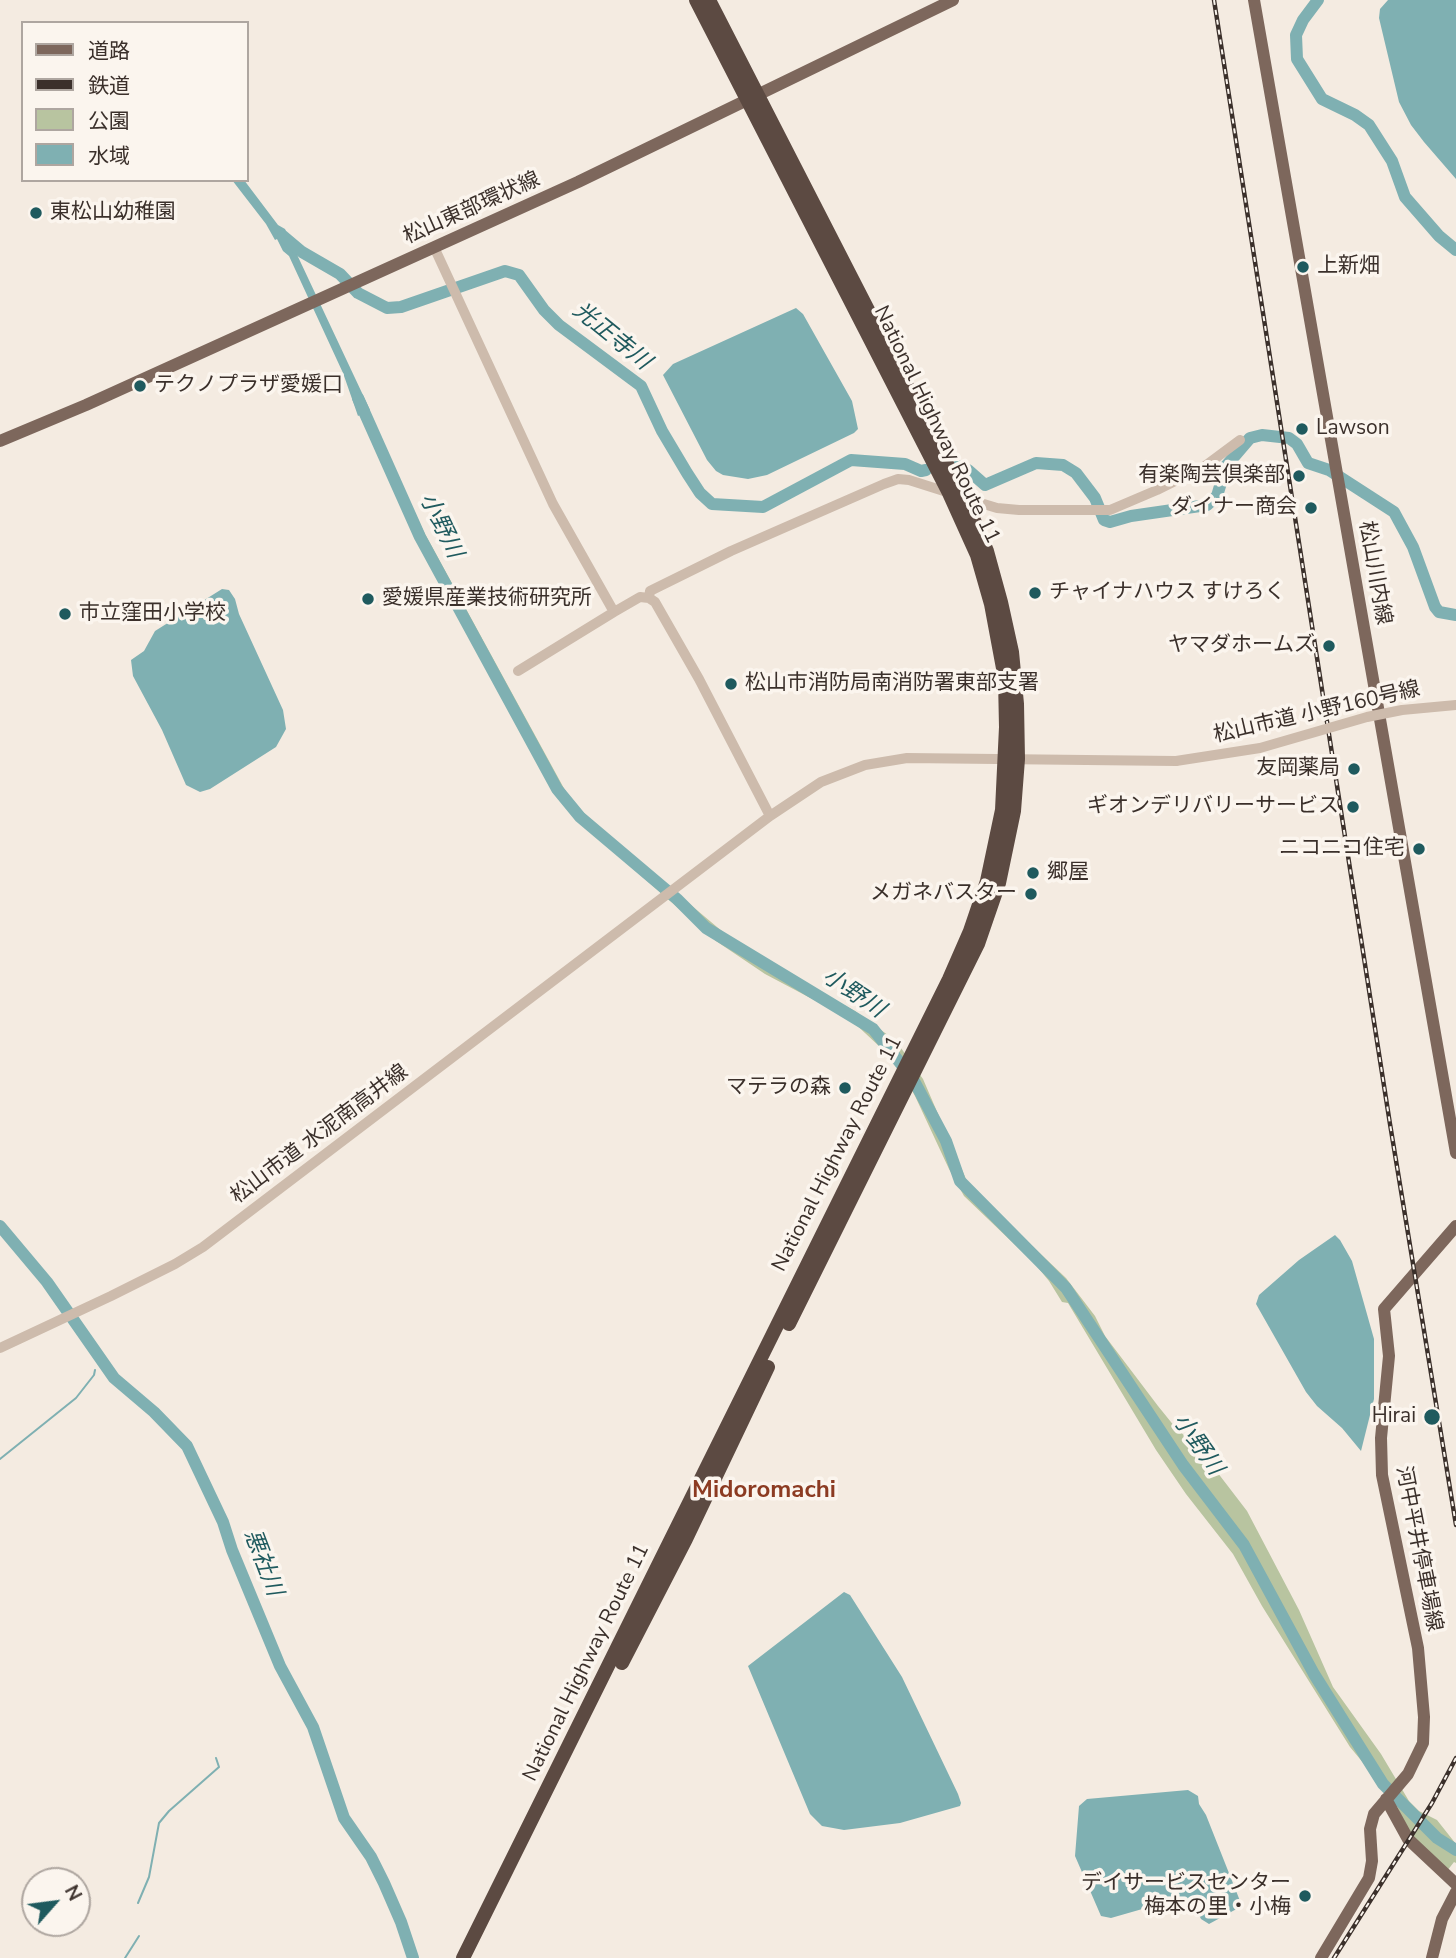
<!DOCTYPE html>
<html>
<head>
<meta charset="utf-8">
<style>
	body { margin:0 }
	#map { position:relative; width:1456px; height:1958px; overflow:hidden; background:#f4ebe1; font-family:"Nunito Sans","Noto Sans JP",sans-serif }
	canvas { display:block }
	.legend { position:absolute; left:21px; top:21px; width:228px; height:161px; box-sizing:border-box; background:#fbf5ee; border:2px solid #aea6a0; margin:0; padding:9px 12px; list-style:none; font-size:21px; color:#3b302b }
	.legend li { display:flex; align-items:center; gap:14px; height:35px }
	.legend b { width:35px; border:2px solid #aea6a0 }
	.north { position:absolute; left:21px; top:1867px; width:70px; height:70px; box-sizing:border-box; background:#fbf5ee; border:2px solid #aea6a0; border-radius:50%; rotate:62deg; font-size:19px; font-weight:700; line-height:28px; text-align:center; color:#3b302b }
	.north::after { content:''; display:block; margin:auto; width:24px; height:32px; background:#1f5a5e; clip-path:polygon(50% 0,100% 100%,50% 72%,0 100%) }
</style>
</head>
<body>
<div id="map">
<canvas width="1456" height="1958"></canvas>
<ul class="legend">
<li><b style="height:9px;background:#7d675c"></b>道路</li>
<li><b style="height:9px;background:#3b302b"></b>鉄道</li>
<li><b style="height:19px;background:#b8c4a0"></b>公園</li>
<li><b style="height:19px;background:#7fb0b2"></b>水域</li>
</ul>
<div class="north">N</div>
</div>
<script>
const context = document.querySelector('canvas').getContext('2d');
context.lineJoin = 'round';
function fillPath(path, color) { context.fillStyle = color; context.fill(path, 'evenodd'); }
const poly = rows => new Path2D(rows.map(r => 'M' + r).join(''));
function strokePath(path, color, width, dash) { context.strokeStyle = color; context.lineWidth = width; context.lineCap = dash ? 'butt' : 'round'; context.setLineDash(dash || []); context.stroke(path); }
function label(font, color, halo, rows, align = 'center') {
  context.font = font + ' "Nunito Sans","Noto Sans JP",sans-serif'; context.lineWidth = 7; context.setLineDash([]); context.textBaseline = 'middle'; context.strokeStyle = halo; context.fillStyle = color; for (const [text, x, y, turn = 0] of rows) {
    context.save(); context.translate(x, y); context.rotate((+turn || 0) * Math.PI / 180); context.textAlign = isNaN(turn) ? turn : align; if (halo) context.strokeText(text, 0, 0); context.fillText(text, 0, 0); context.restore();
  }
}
fillPath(poly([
	[368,411,424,532,566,792,579,808,603,831,736,943,771,965,779,968,779,970,855,1011,896,1041,923,1079,969,1186,1066,1278,1095,1316,1105,1336,1158,1406,1175,1427,1201,1451,1247,1511,1299,1610,1333,1687,1381,1754,1409,1801,1419,1811,1437,1820,1456,1844,1456,1863,1454,1862,1447,1871,1413,1840,1394,1800,1350,1747,1262,1606,1233,1554,1186,1494,1156,1450,1068,1303,1062,1302,1049,1281,1035,1264,964,1196,949,1169,915,1096,895,1061,850,1019,765,974,716,941,576,819,557,797,491,672,434,573,405,515,360,415]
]), '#b8c4a0');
fillPath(poly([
	[1388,0,1456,0,1456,179,1424,142,1411,125,1399,102,1379,18,1380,9],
	[232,180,244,180,278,225,285,229,370,410,358,416,343,373,289,256,283,251,277,239,275,240,266,224],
	[796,308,803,314,852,401,858,429,854,433,767,475,748,479,723,475,716,471,707,460,663,375,673,364],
	[222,589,229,590,235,599,239,614,283,710,286,729,276,747,210,789,200,792,186,785,162,730,133,676,131,660,144,651,155,631],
	[1335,1235,1340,1240,1352,1261,1374,1339,1374,1399,1361,1451,1342,1428,1317,1406,1306,1392,1256,1304,1259,1295,1299,1260],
	[844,1592,850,1595,902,1677,958,1794,961,1803,960,1806,900,1823,844,1830,822,1826,810,1814,748,1666],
	[1188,1790,1198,1796,1199,1804,1206,1815,1242,1906,1209,1924,1201,1919,1192,1901,1184,1897,1111,1918,1101,1916,1075,1856,1079,1806,1087,1799]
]), '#7fb0b2');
strokePath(poly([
	[0,1459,76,1398,94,1375,95,1370],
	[138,1903,149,1877,159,1823,169,1811,219,1767,216,1758],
	[125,1958,139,1936]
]), '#7fb0b2', 2);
strokePath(poly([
	[1318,0,1303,20,1296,35,1297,59,1322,99,1355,115,1369,125,1392,161,1405,197,1439,236,1456,250],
	[283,236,302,252,340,274,358,293,387,308,401,307,505,271,519,275,544,310,559,325,641,386,662,431,687,473,700,493,712,504,763,507,851,460,905,464,921,471,926,470],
	[358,398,420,537,557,789,580,817,677,899,706,928,873,1029,913,1079,946,1141,960,1181,1066,1288,1183,1465,1244,1545,1314,1674,1383,1784,1437,1838,1456,1850],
	[958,466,968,470,985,485,1036,463,1063,465,1076,473,1095,498,1104,520,1110,522,1131,516,1207,505,1217,496,1226,466,1250,438,1262,435,1289,438,1297,444,1308,463,1329,470,1394,512,1413,547,1435,607,1439,612,1456,615],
	[0,1226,47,1282,114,1378,154,1412,187,1446,223,1522,232,1550,280,1666,313,1727,344,1818,371,1857,384,1883,401,1922,413,1958]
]), '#7fb0b2', 12);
strokePath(poly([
	[434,247,553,504,614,612],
	[964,498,997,508,1019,510,1110,510,1157,490,1205,466,1240,440],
	[649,598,650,591,731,551,884,484,898,479,909,480,950,493],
	[518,671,614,612,640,597,649,598,655,602,699,679,770,816],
	[0,1348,111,1296,175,1264,203,1247,770,816,821,782,865,765,907,758,1176,761]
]), '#cdbbac', 10);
strokePath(poly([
	[1254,0,1456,1153],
	[0,441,86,405,578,182,953,0],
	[1386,1799,1408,1839,1456,1884],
	[1321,1958,1369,1878,1372,1861,1370,1829,1374,1814,1408,1774,1423,1743,1424,1717,1418,1648,1382,1475,1381,1438,1389,1356,1384,1309,1456,1226],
	[1432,1958,1442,1919,1456,1892]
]), '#7d675c', 12);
strokePath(poly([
	[709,0,965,499,987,551,1001,602,1012,652,1017,704,1018,759,1014,811,999,883,978,944,789,1324],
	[622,1663,686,1539,768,1367],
	[463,1958,949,979,970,931,987,881,1002,810,1006,727,1005,679,991,604,977,555,949,493,696,0]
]), '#5c4a42', 14);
const rail = poly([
	[1214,0,1390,1124,1456,1525],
	[1334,1958,1432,1803,1456,1758]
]);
strokePath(rail, '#3b302b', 4.5);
strokePath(rail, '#fbf5ee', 2, [5]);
strokePath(poly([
	[1176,761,1260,748,1367,717,1402,710,1456,705]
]), '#cdbbac', 10);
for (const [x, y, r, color] of [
	[36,213,7,"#1f5a5e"],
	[1303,267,7,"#1f5a5e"],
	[140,386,7,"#1f5a5e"],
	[1302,429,7,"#1f5a5e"],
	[1299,476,7,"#1f5a5e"],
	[1311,508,7,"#1f5a5e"],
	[1035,593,7,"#1f5a5e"],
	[368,599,7,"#1f5a5e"],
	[65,614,7,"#1f5a5e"],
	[1329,646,7,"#1f5a5e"],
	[731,684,7,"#1f5a5e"],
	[1354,769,7,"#1f5a5e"],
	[1353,807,7,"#1f5a5e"],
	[1419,849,7,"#1f5a5e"],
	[1033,873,7,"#1f5a5e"],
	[1031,894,7,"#1f5a5e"],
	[845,1088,7,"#1f5a5e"],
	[1432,1417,9,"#1f5a5e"],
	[1305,1896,7,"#1f5a5e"]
]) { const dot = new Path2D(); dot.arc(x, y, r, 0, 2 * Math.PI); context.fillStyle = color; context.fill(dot); strokePath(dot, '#fbf5ee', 2.5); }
label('21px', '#3b302b', '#fbf5ee', [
	["松山東部環状線",472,209,-24],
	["National Highway Route 11",936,425,64],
	["松山川内線",1374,573,80],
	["松山市道 小野160号線",1317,713,-13],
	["松山市道 水泥南高井線",320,1135,-37],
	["National Highway Route 11",838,1154,-63],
	["河中平井停車場線",1418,1549,79],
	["National Highway Route 11",587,1663,-64]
]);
label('21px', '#3b302b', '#fbf5ee', [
	["東松山幼稚園",50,213,"left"],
	["上新畑",1317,267,"left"],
	["テクノプラザ愛媛口",154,386,"left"],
	["Lawson",1316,429,"left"],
	["有楽陶芸倶楽部",1285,476],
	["ダイナー商会",1297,508],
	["チャイナハウス すけろく",1049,593,"left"],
	["愛媛県産業技術研究所",382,599,"left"],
	["市立窪田小学校",79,614,"left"],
	["ヤマダホームズ",1315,646],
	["松山市消防局南消防署東部支署",745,684,"left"],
	["友岡薬局",1340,769],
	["ギオンデリバリーサービス",1339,807],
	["ニコニコ住宅",1405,849],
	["郷屋",1047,873,"left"],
	["メガネバスター",1017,894],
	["マテラの森",831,1088],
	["Hirai",1416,1417],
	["デイサービスセンター",1291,1884],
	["梅本の里・小梅",1291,1908]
], 'right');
label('italic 23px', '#1f5a5e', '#fbf5ee', [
	["光正寺川",611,337,39],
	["小野川",440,526,64],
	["小野川",853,994,34],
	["小野川",1197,1445,55],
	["悪社川",262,1563,69]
]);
label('bold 24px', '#8c3b22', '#fbf5ee', [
	["Midoromachi",764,1491]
]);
</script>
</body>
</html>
